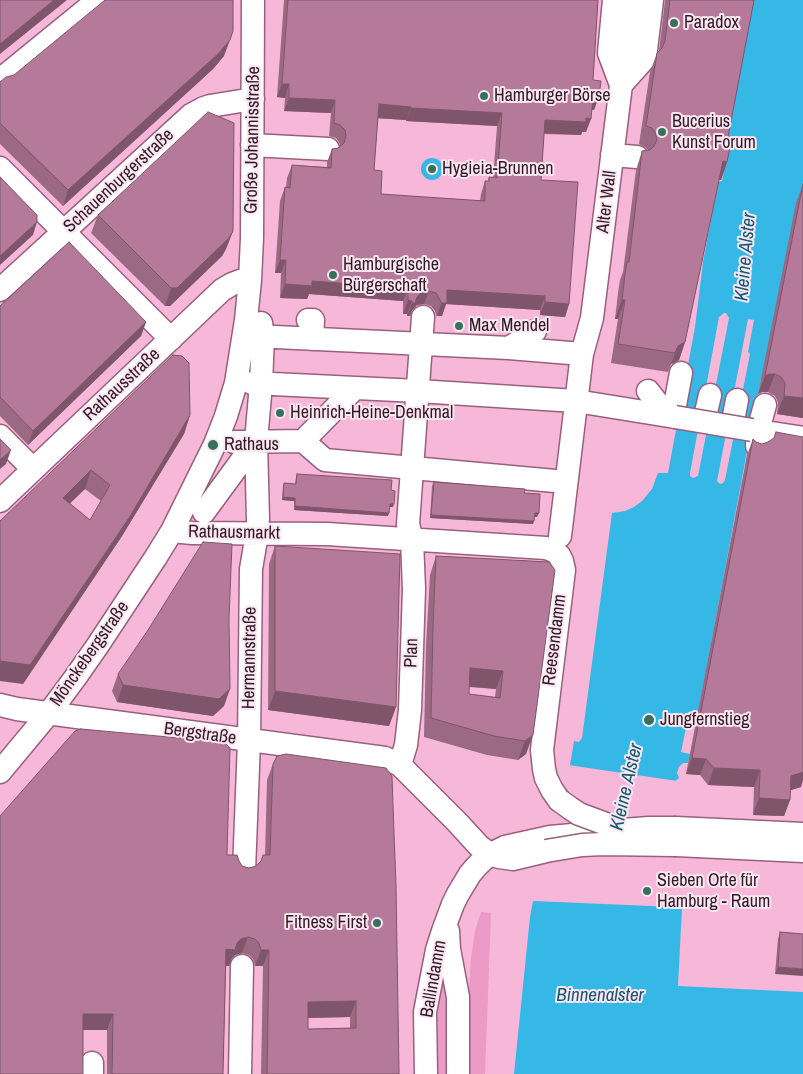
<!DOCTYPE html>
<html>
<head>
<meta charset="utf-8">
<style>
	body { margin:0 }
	canvas { display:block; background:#f6b7d8 }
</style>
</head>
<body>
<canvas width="803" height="1074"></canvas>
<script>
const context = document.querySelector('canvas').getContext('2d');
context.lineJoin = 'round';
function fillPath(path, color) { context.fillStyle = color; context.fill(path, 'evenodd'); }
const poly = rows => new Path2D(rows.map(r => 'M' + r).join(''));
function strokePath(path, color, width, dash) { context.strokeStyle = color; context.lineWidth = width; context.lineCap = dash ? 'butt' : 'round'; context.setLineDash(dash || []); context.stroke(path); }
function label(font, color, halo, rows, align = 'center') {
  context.font = font + ' "Archivo Narrow",sans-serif'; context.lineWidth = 4; context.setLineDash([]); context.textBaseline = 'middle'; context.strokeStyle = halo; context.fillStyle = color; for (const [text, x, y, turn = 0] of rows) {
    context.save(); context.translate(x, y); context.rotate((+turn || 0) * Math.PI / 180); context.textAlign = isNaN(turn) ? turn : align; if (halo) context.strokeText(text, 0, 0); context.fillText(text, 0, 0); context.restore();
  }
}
fillPath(poly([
	[481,912,491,913,485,1074,467,1074,467,1020,471,958,475,931],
	[441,968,449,986,450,1074,437,1074,437,1029]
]), '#eb9bc5');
fillPath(poly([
	[753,0,803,0,803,187,756,403,698,714,689,713,681,752,690,754,688,763,683,763,679,767,677,773,679,778,674,782,672,907,682,907,678,986,803,992,803,1074,514,1074,530,917,533,901,535,900,570,765,574,741,579,742,582,738,612,513,625,511,634,507,642,501,652,489,658,473,668,473,695,327,703,262,718,182,722,181,727,155,723,154],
	[724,313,726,313,729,318,698,476,693,478,690,476,690,473,719,317],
	[748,319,754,320,748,352,750,354,725,480,723,483,720,484,717,481],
	'421 169a11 11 0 1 1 22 0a11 11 0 1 1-22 0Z'
]), '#36b8e6');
fillPath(poly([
	[568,765,677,781,674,904,675,904,675,907,533,901]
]), '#f6b7d8');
const minor = poly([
	[628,55,635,0],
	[0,80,98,0],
	[621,85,645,58,652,0],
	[252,145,328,149],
	[612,155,637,157],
	[0,168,171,339],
	[0,290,191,115,204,108,210,106,253,99],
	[308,320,313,320,312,339],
	[254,336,509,348,582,354],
	[513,346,509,348,535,331],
	[252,383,418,391,576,401,675,417],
	[648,391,667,415],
	[673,416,681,373],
	[704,421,710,395],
	[732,426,737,400],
	[752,430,803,438],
	[0,436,33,469],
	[303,441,325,460,566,482],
	[234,442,303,441,355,388],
	[757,446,758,431,765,405],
	[0,501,222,290,232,284,240,281,250,280],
	[204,512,256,441],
	[258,520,256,441,261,384,263,336,261,323],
	[172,531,192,533,327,534,546,548,554,551,559,555,562,561,564,570,542,750,544,769,546,778,552,790,559,800],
	[560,536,582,354,592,318,621,85,609,53,614,0],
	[0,705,17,709,385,758,400,765,457,822,479,846,487,852,499,857,513,859,546,851],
	[400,765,406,745,410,710,414,589,412,540,408,524,423,317],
	[0,772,49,713,75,678,98,645,156,557,172,531,215,444,226,416,236,383,246,320,250,280,252,238,253,0],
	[676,828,803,834],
	[676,845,803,851],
	[244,871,249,741,251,569,257,534],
	[448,931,449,949,458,997,458,1074],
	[92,1074,92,1063],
	[240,1074,242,966],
	[426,1074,425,1012,437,950,443,931,453,904,458,894,470,874,476,867,483,860,491,854,505,847,550,837,595,833]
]);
strokePath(minor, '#99607e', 25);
strokePath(minor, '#fff', 22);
const minorBridge = poly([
	[675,417,752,430],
	[559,800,570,808,579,814,622,830],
	[610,831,649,828,676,828],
	[546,851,582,845,603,844,676,845]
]);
strokePath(minorBridge, '#99607e', 25, []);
strokePath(minorBridge, '#fff', 22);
fillPath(poly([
	[284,0,598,0,593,80,599,96,594,110,592,109,586,132,582,132,581,135,544,134,541,180,569,304,565,317,540,315,540,310,446,304,442,316,437,316,437,318,435,311,431,306,424,304,417,305,412,310,410,316,407,316,407,314,403,314,403,301,309,294,307,299,280,298,281,273,275,273,280,201,285,187,286,187,287,178,292,165,327,167,327,162,332,149,338,148,340,146,340,144,336,138,329,136,331,113,284,111,285,98,277,97],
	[378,118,406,120,406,121,497,126,493,178,489,177,488,181,485,181,481,194,480,201,381,194,374,170],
	[665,0,754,0,728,137,727,162,721,180,719,180,685,342,679,360,671,364,668,372,611,363,618,319,615,319,618,293,620,280,623,272,636,170,642,151,648,150,645,147,639,144,650,72,657,53,659,51],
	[224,56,213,69,63,206,0,144,0,82],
	[803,184,803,418,777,414,778,402,775,396,768,392,762,392,758,394,796,203],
	[98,215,233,231,226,249,222,256,170,306,165,306,91,233],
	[0,306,146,322,141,336,28,445,0,416],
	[190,415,184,434,122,536,23,684,0,521],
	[85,489,101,501,90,520,69,503],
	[753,439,801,787,790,790,790,800,784,816,753,815,754,787,708,785,700,775,686,774,747,455],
	[297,474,391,490,393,507,389,507,388,516,294,510,294,501,282,500,283,486,284,483,295,484,296,477],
	[434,482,524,493,537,517,534,517,533,524,430,518,432,486],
	[275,546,396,707,389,726,268,710,269,564],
	[436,556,549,562,526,754,518,760,487,755,424,737,426,645,430,575],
	[469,687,496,689,495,697,469,694],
	[118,674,224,706,213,716,117,702,112,691],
	[273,764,399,1074,261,1074,263,966,255,966,253,959,249,955,242,953,235,955,232,958,229,966,226,966,223,1074,107,1074,107,1030,83,1030,0,1074,227,855,239,861,242,866,249,868,256,866,261,862,263,855,265,855,267,780],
	[350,1017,350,1028,308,1029,308,1018],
	[780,932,803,934,775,974,778,939]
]), '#9c6984');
fillPath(poly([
	[54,0,67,0,0,54,0,44],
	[230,40,224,56,213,69,63,206,68,190],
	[282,84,289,84,285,98,277,97],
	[593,96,599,96,594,110,588,109],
	[289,98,335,100,331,113,284,111],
	[379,104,411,107,406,120,374,118],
	[411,108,502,113,497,126,406,121],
	[586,118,591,119,586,132,582,132,581,135,540,133,545,120],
	[723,161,727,162,721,180,716,180],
	[37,222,33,235,0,265,0,256],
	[233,231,226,249,222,256,170,306,165,306,171,288],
	[280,260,286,260,281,273,275,273],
	[312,281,408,288,403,301,309,294,307,299,280,298,285,284],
	[447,290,545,296,540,310,446,304,442,316,437,316,441,304],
	[429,291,424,304,417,305,412,310,410,316,407,316,412,303,417,297,422,292],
	[408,300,412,301,407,314,403,314],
	[622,300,625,300,618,319,615,319],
	[545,302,569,304,565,317,540,315],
	[146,322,141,336,28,445,33,431],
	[685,342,679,360,671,364,668,372,678,346],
	[769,374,775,374,768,392,762,392,758,394,765,376],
	[784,396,803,398,803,418,777,414],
	[190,415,184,434,122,536,23,684,0,681,0,661],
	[11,450,6,464,0,469,0,460],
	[91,470,85,489,56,517,63,498],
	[283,497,295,498,294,501,282,500],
	[390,504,394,504,393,507,389,507],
	[295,506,389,513,388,516,294,510],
	[535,513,539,513,537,517,533,516],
	[431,515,534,521,533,524,430,518],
	[470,668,503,671,496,689,463,686],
	[123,685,230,689,224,706,213,716,117,702],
	[275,691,396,707,389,726,268,710],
	[533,735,526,754,518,760,525,741],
	[692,758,706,759,700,775,686,774],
	[714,768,760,770,754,787,708,785],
	[803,772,803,780,801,787,785,792,791,776],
	[759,798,790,800,784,816,753,815],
	[248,937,242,953,235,955,232,958,229,966,220,966,226,949,237,943,241,939],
	[261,950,269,950,263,966,255,966],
	[778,967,803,969,803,976,775,974],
	[356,1001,350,1017,302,1018,308,1002],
	[83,1014,113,1014,107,1030,78,1030]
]), '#7f556b');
const building = poly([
	[0,0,54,0,0,44,0,0],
	[105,0,233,0,233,31,230,40,219,53,68,190,0,123,0,82,6,77,14,75,105,0],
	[288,0,598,0,593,80,601,81,599,96,593,96,591,119,586,118,586,122,545,120,541,180,578,182,569,304,545,302,545,296,447,290,447,303,442,303,442,304,439,298,436,293,429,291,422,292,417,297,415,303,412,303,412,301,408,300,408,288,312,281,312,286,285,284,286,260,280,260,285,187,290,188,292,165,331,168,332,149,338,148,344,143,346,136,345,130,340,125,334,123,335,100,289,98,289,84,282,84,288,0],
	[379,104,411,107,411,108,502,113,497,178,489,177,489,181,485,181,485,201,381,194,382,171,374,170,379,104],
	[670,0,754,0,728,137,732,137,727,162,723,161,685,342,678,346,675,353,618,344,625,300,622,300,625,274,627,262,629,262,642,151,650,150,654,146,657,140,655,132,652,128,646,126,657,53,662,48,665,41,670,0],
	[208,112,234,123,233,231,229,238,177,288,171,288,98,215,208,112],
	[0,177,37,215,37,222,0,256,0,177],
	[803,184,803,398,784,396,785,383,781,377,775,374,769,374,765,376,803,184],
	[69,242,146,322,33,431,0,397,0,306,69,242],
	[173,355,182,356,189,363,190,415,129,518,30,665,0,661,0,521,173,355],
	[91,470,110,485,90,520,63,498,91,470],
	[776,432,803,437,803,772,791,776,790,800,759,798,760,770,714,768,706,759,692,758,753,439,756,442,762,444,768,442,774,438,776,432],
	[0,439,11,450,0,460,0,439],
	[297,474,392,480,391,490,395,491,394,504,390,504,389,513,295,506,295,498,283,497,284,483,296,484,297,474],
	[434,482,525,489,524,493,540,494,539,513,535,513,534,521,431,515,434,482],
	[203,542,232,544,229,618,230,689,219,699,123,685,118,674,148,630,203,542],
	[275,546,400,554,396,707,275,691,275,546],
	[436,556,549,562,555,570,533,735,525,741,494,736,431,718,433,627,436,556],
	[470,668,503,671,500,698,469,694,470,668],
	[81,729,224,742,230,748,227,855,237,855,239,861,242,866,249,868,256,866,261,861,263,855,270,855,273,764,277,756,286,754,386,768,392,776,394,833,396,885,399,1074,267,1074,269,950,261,950,259,943,255,939,248,937,241,939,237,943,235,950,226,949,223,1074,112,1074,113,1014,83,1014,83,1074,0,1074,0,816,75,731,81,729],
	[356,1001,356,1028,308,1029,308,1002,356,1001],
	[780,932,803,934,803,969,778,967,780,932]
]);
fillPath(building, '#b57a99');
strokePath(building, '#7f556b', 1);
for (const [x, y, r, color] of [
	[674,23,5,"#36715b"],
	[484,96,5,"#36715b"],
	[662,132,5,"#36715b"],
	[432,169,5,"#36715b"],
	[333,275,5,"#36715b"],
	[459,326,5,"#36715b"],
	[280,413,5,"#36715b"],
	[213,445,6,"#36715b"],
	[649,720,6,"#36715b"],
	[647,891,5,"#36715b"],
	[377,923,5,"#36715b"]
]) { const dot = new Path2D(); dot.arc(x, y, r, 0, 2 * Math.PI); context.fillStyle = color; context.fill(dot); strokePath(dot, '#fbe7f1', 2); }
label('18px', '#301926', '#fbe7f1', [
	["Paradox",684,23],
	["Hamburger Börse",494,96],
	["Bucerius",672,122],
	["Kunst Forum",672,143],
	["Hygieia-Brunnen",442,169],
	["Hamburgische",343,265],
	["Bürgerschaft",343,286],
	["Max Mendel",469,326],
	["Heinrich-Heine-Denkmal",290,413],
	["Rathaus",224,445],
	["Jungfernstieg",660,720],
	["Sieben Orte für",657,881],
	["Hamburg - Raum",657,902],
	["Fitness First",367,923,"right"]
], 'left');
label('18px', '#301926', '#fbe7f1', [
	["Große Johannisstraße",253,140,-89],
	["Schauenburgerstraße",119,181,-43],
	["Alter Wall",607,202,-83],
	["Rathausstraße",122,385,-43],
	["Rathausmarkt",234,533,1],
	["Reesendamm",555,640,-83],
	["Plan",412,653,-88],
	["Mönckebergstraße",90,654,-55],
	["Hermannstraße",250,658,-89],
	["Bergstraße",200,734,8],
	["Ballindamm",434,979,-80]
]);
label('italic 19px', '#135870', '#fbe7f1', [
	["Kleine Alster",746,257,-85],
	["Kleine Alster",627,787,-77],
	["Binnenalster",600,996]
]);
</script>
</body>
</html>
